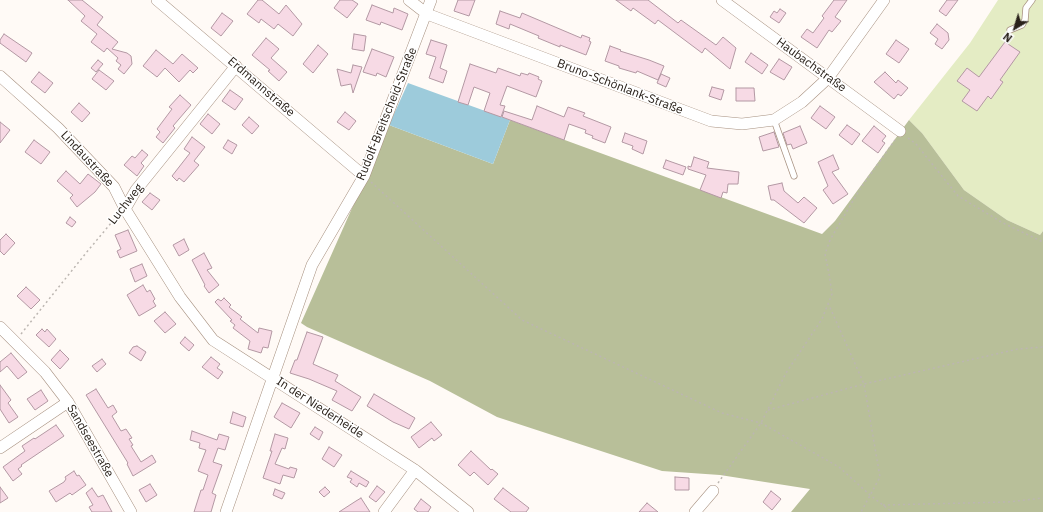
<!DOCTYPE html>
<html>
<head>
<meta charset="utf-8">
<style>
	body { margin:0 }
	#map { position:relative; width:1043px; height:512px; overflow:hidden; background:#fffaf6; font-family:"IBM Plex Sans",sans-serif }
	canvas { display:block }
	.north { position:absolute; left:995px; top:8px; width:40px; height:40px; -webkit-text-stroke:3px #fff; paint-order:stroke; rotate:218deg; font-size:11px; font-weight:700; line-height:16px; text-align:center; color:#29211a }
	.north::after { content:''; display:block; margin:auto; width:14px; height:18px; background:#29211a; clip-path:polygon(50% 0,100% 100%,50% 72%,0 100%) }
</style>
</head>
<body>
<div id="map">
<canvas width="1043" height="512"></canvas>
<div class="north">N</div>
</div>
<script>
const context = document.querySelector('canvas').getContext('2d');
context.lineJoin = 'round';
function fillPath(path, color) { context.fillStyle = color; context.fill(path, 'evenodd'); }
const poly = rows => new Path2D(rows.map(r => 'M' + r).join(''));
function strokePath(path, color, width, dash) { context.strokeStyle = color; context.lineWidth = width; context.lineCap = dash ? 'butt' : 'round'; context.setLineDash(dash || []); context.stroke(path); }
function label(font, color, halo, rows, align = 'center') {
  context.font = font + ' "IBM Plex Sans",sans-serif'; context.lineWidth = 3; context.setLineDash([]); context.textBaseline = 'middle'; context.strokeStyle = halo; context.fillStyle = color; for (const [text, x, y, turn = 0] of rows) {
    context.save(); context.translate(x, y); context.rotate((+turn || 0) * Math.PI / 180); context.textAlign = isNaN(turn) ? turn : align; if (halo) context.strokeText(text, 0, 0); context.fillText(text, 0, 0); context.restore();
  }
}
fillPath(poly([
	[998,0,1043,0,1043,231,1040,235,1007,220,964,190,922,133,909,120,970,43]
]), '#e4ecc4');
fillPath(poly([
	[510,120,822,234,835,221,909,120,922,133,964,190,1007,220,1040,235,1043,231,1043,512,791,512,810,489,720,475,662,471,497,417,430,381,307,327,301,323,389,125,493,164]
]), '#b8bf99');
fillPath(poly([
	[408,83,510,120,493,164,389,125]
]), '#9dcbdb');
const building = poly([
	[68,0,82,0,103,17,97,25,118,42,112,49,127,53,131,56,132,64,124,74,118,69,121,65,116,61,118,58,107,48,104,52,91,42,97,34,81,21,85,16,68,0],
	[258,0,262,0,279,14,286,5,302,24,293,36,278,24,274,29,261,19,259,23,247,14,258,0],
	[340,0,352,0,358,4,347,18,334,8,340,0],
	[458,0,475,0,469,16,454,11,458,0],
	[616,0,648,0,678,23,681,20,716,45,723,37,736,48,730,69,705,48,702,53,658,20,655,24,633,8,631,11,616,0],
	[834,0,847,0,835,17,841,21,832,32,829,30,817,48,801,37,807,29,813,33,824,18,822,16,834,0],
	[947,0,958,0,946,16,939,11,947,0],
	[372,5,393,13,394,8,408,14,402,30,381,22,380,25,366,20,372,5],
	[780,9,786,13,779,23,770,17,774,11,777,13,780,9],
	[500,11,520,18,522,13,581,38,582,35,590,38,589,41,591,42,586,55,560,45,560,47,538,38,539,36,510,24,509,29,496,24,500,11],
	[222,13,233,21,221,36,211,28,222,13],
	[937,24,948,33,949,40,942,49,935,44,938,39,930,33,937,24],
	[4,34,32,53,26,62,0,43,0,40,4,34],
	[354,34,366,36,364,51,352,49,354,34],
	[266,38,279,49,271,58,287,72,279,81,268,71,270,70,252,55,266,38],
	[431,40,447,45,440,68,447,71,443,83,429,78,436,57,426,54,431,40],
	[896,40,909,49,899,63,886,54,896,40],
	[1005,42,1020,52,1000,80,1003,82,991,99,988,96,977,111,962,101,970,90,957,81,967,68,979,77,1005,42],
	[318,45,328,54,313,73,303,64,318,45],
	[610,46,621,50,620,51,649,60,664,66,658,80,637,71,636,73,619,68,619,66,605,61,610,46],
	[372,49,394,57,386,77,377,73,376,76,363,72,372,49],
	[156,50,173,64,182,54,198,68,193,73,190,70,179,82,165,68,157,77,143,66,156,50],
	[751,53,768,65,762,74,745,62,751,53],
	[779,59,792,67,784,80,770,72,779,59],
	[98,60,103,64,96,72,91,68,98,60],
	[470,64,496,73,498,68,520,76,521,73,528,75,529,73,539,77,538,79,542,81,536,97,507,86,500,105,505,106,501,117,484,111,490,93,474,87,468,105,458,102,470,64],
	[353,65,362,67,353,93,351,84,341,86,337,69,351,73,353,65],
	[99,70,114,81,106,90,92,79,99,70],
	[39,72,53,83,45,93,31,82,39,72],
	[885,72,896,83,898,80,908,88,901,96,898,94,894,99,874,82,885,72],
	[661,74,670,78,666,87,657,83,661,74],
	[712,87,724,90,721,100,709,96,712,87],
	[736,88,754,88,755,101,736,101,736,88],
	[230,90,243,99,235,110,222,101,230,90],
	[180,95,191,105,173,126,175,128,163,143,156,137,160,132,157,129,172,109,169,107,180,95],
	[79,103,90,113,82,122,71,112,79,103],
	[537,106,564,117,568,107,585,113,583,116,611,127,605,143,592,138,593,136,585,133,586,130,569,124,564,140,502,117,504,111,532,120,537,106],
	[820,106,835,117,826,129,811,118,820,106],
	[345,112,356,121,349,130,337,122,345,112],
	[208,114,220,124,212,134,200,124,208,114],
	[249,117,259,126,252,134,242,125,249,117],
	[0,122,10,130,0,143,0,122],
	[847,125,860,134,852,145,839,135,847,125],
	[800,126,807,143,793,149,791,144,787,145,783,133,800,126],
	[874,126,886,136,882,141,885,143,878,153,862,141,874,126],
	[774,132,779,147,763,151,759,137,774,132],
	[625,133,647,141,643,154,632,149,633,146,622,142,625,133],
	[192,137,205,147,194,161,199,165,184,182,179,178,177,181,172,176,190,153,184,149,192,137],
	[34,140,50,152,41,164,25,152,34,140],
	[228,140,237,145,232,154,223,148,228,140],
	[142,150,148,155,141,163,144,166,137,176,124,165,132,156,135,158,142,150],
	[833,155,839,169,832,172,848,194,833,204,823,190,828,186,818,162,833,155],
	[694,157,709,162,707,168,739,172,738,184,728,184,727,193,723,192,721,198,700,190,706,175,688,169,688,166,691,167,694,157],
	[666,160,686,167,683,175,663,168,666,160],
	[66,171,80,184,88,174,101,184,95,192,77,207,70,198,73,195,57,181,66,171],
	[782,183,784,191,798,203,804,197,817,208,804,223,774,200,771,200,768,186,782,183],
	[150,193,160,200,152,210,142,202,150,193],
	[70,217,76,222,72,227,66,223,70,217],
	[128,230,137,251,120,258,117,251,121,249,115,235,128,230],
	[6,234,15,243,4,255,0,251,0,240,6,234],
	[184,239,189,250,179,256,173,245,184,239],
	[204,253,212,268,207,270,219,285,209,293,204,286,205,285,192,260,204,253],
	[142,264,147,276,135,282,130,269,142,264],
	[143,285,147,292,150,290,155,299,153,301,156,306,139,316,127,295,143,285],
	[26,287,40,300,31,309,17,296,26,287],
	[224,298,231,305,229,307,242,317,240,319,258,333,259,328,272,331,268,348,263,347,261,353,248,349,250,341,233,328,235,325,230,321,232,320,215,302,218,299,221,301,224,298],
	[165,312,176,324,165,333,154,321,165,312],
	[42,329,45,332,47,329,56,339,49,347,36,335,42,329],
	[307,332,323,337,313,364,338,375,335,381,361,397,352,411,332,400,337,391,309,379,290,373,295,360,297,360,307,332],
	[185,337,194,345,189,351,180,343,185,337],
	[137,346,146,352,141,361,129,353,133,347,137,346],
	[60,350,69,359,60,369,51,360,60,350],
	[11,353,27,372,18,379,7,366,0,372,0,362,11,353],
	[211,357,220,364,217,368,223,372,218,379,202,367,211,357],
	[102,359,106,364,97,372,92,366,102,359],
	[0,385,11,400,8,403,18,417,9,423,0,409,0,385],
	[96,389,108,408,113,405,117,412,112,416,121,431,126,429,132,438,129,439,133,445,131,446,141,462,152,455,156,462,133,476,127,464,128,463,86,395,96,389],
	[41,390,48,401,35,410,27,399,41,390],
	[374,394,415,418,409,429,393,422,367,406,374,394],
	[282,403,300,413,291,428,274,417,282,403],
	[233,412,246,417,243,427,230,423,233,412],
	[431,422,442,435,434,441,432,438,419,448,411,437,431,422],
	[56,425,64,436,21,465,22,466,18,469,22,474,13,481,3,467,25,451,22,446,34,438,35,439,56,425],
	[315,427,323,432,319,440,310,434,315,427],
	[192,431,217,440,219,434,229,437,225,450,218,448,213,462,222,465,212,493,216,495,211,512,194,512,201,490,203,490,208,475,198,471,206,450,199,448,200,443,190,440,192,431],
	[275,434,288,438,285,449,282,448,275,464,289,469,290,467,297,469,294,478,283,475,280,484,263,478,272,451,270,451,275,434],
	[329,447,342,455,334,467,322,459,329,447],
	[471,451,491,470,492,469,498,474,488,485,474,472,470,476,458,465,471,451],
	[74,471,77,476,79,475,86,485,72,495,70,493,56,502,49,491,64,482,66,479,65,477,74,471],
	[351,471,369,482,366,487,359,483,357,487,350,482,352,479,347,477,351,471],
	[675,477,689,478,689,490,675,490,675,477],
	[150,484,157,495,146,502,139,490,150,484],
	[377,486,385,492,376,502,369,497,377,486],
	[0,487,8,498,0,503,0,487],
	[325,487,330,492,324,497,319,492,325,487],
	[92,488,98,497,103,495,112,512,92,512,89,507,93,505,86,493,92,488],
	[503,488,529,508,526,512,511,512,494,499,503,488],
	[275,489,285,493,282,499,273,495,275,489],
	[771,491,781,499,772,510,763,502,771,491],
	[361,498,370,512,339,512,356,501,361,498],
	[421,499,431,507,428,512,418,512,414,509,421,499],
	[647,503,658,512,639,512,647,503]
]);
fillPath(building, '#f7dae5');
strokePath(building, '#b398a3', 1);
const lane = poly([
	[1010,30,1022,25,1025,20,1026,8,1032,0],
	[774,120,794,176]
]);
const street = poly([
	[157,0,364,176],
	[409,0,427,14,711,121,742,124,774,120,802,102,828,78,884,0],
	[722,0,900,131],
	[0,76,58,128,114,187,125,209,180,297,213,340,415,470,468,512],
	[125,209,136,190,236,66],
	[0,327,45,372,68,402,131,512],
	[0,448,68,402],
	[226,512,312,265,364,176,431,0],
	[384,512,415,470],
	[695,512,713,491]
]);
strokePath(lane, '#a79180', 7);
strokePath(street, '#a79180', 12);
strokePath(poly([
	[908,138,916,144,958,196,1003,223,1043,242],
	[371,182,522,320,722,413,761,423,839,467,870,495,892,512],
	[828,303,864,384,880,477,861,512],
	[21,334,86,253,117,216],
	[768,410,864,384,1018,349,1043,347],
	[718,483,761,423,786,373,822,319,832,294,829,274,825,254,830,240,860,189,895,140],
	[883,505,1008,502,1043,498]
]), '#bcb6b1', 1.5, [2, 3]);
strokePath(lane, '#fff', 5.5);
strokePath(street, '#fff', 11);
label('12px', '#29211a', '#fff', [
	["Haubachstraße",811,65,36],
	["Erdmannstraße",261,87,41],
	["Bruno-Schönlank-Straße",620,87,21],
	["Rudolf-Breitscheid-Straße",387,114,-68],
	["Lindaustraße",87,159,47],
	["Luchweg",126,204,-52],
	["In der Niederheide",320,408,33],
	["Sandseestraße",90,441,60]
]);
</script>
</body>
</html>
